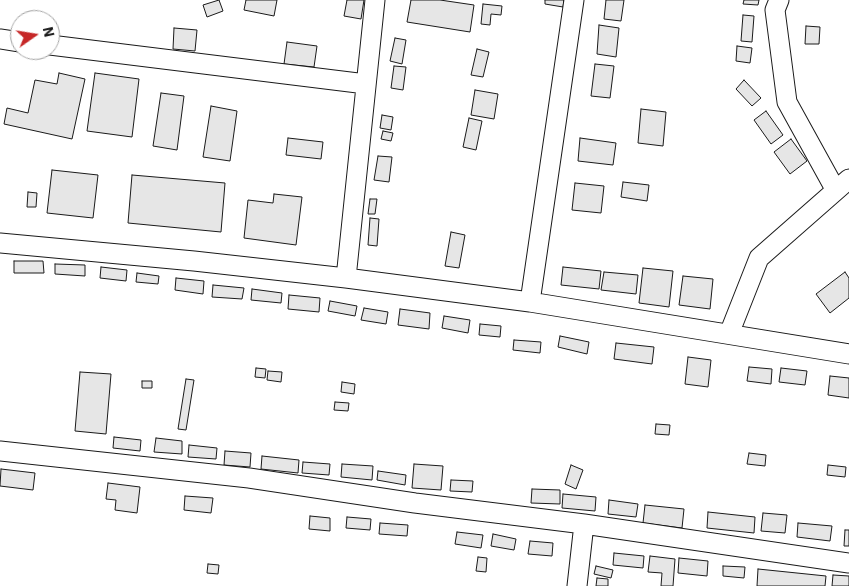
<!DOCTYPE html>
<html>
<head>
<meta charset="utf-8">
<style>
	body { margin:0 }
	#map { position:relative; width:849px; height:586px; overflow:hidden; background:#fff; font-family:"IBM Plex Sans",sans-serif }
	canvas { display:block }
	.north { position:absolute; left:10px; top:10px; width:50px; height:50px; box-sizing:border-box; background:#fff; border:1px solid #a3a3a3; border-radius:50%; rotate:77deg; font-size:14px; font-weight:700; line-height:20px; text-align:center; color:#1a1a1a }
	.north::after { content:''; display:block; margin:auto; width:18px; height:22px; background:#c62828; clip-path:polygon(50% 0,100% 100%,50% 72%,0 100%) }
</style>
</head>
<body>
<div id="map">
<canvas width="849" height="586"></canvas>
<div class="north">N</div>
</div>
<script>
const context = document.querySelector('canvas').getContext('2d');
context.lineJoin = 'round';
function fillPath(path, color) { context.fillStyle = color; context.fill(path, 'evenodd'); }
const poly = rows => new Path2D(rows.map(r => 'M' + r).join(''));
function strokePath(path, color, width, dash) { context.strokeStyle = color; context.lineWidth = width; context.lineCap = dash ? 'butt' : 'round'; context.setLineDash(dash || []); context.stroke(path); }
const building = poly([
	[219,0,223,11,207,17,203,5,219,0],
	[246,0,277,0,274,16,244,10,246,0],
	[347,0,364,0,361,19,344,16,347,0],
	[411,0,440,0,474,5,470,32,407,22,411,0],
	[545,0,564,0,563,7,545,4,545,0],
	[606,0,624,0,621,21,604,19,606,0],
	[744,0,759,0,758,5,743,4,744,0],
	[483,4,502,6,501,15,491,14,490,25,481,24,483,4],
	[743,15,754,16,752,42,741,41,743,15],
	[599,25,619,28,616,57,597,54,599,25],
	[806,26,820,27,819,44,805,44,806,26],
	[174,28,197,30,195,51,173,49,174,28],
	[395,38,406,40,402,64,390,61,395,38],
	[287,42,317,46,314,67,284,64,287,42],
	[737,46,752,48,750,63,736,61,737,46],
	[477,49,489,52,483,77,471,75,477,49],
	[595,64,614,66,610,98,591,96,595,64],
	[394,66,406,67,403,90,391,88,394,66],
	[59,73,85,79,72,139,4,124,7,108,28,113,35,80,57,84,59,73],
	[95,73,139,79,132,137,87,131,95,73],
	[744,80,761,98,752,106,736,89,744,80],
	[475,90,498,94,494,119,471,115,475,90],
	[161,93,184,96,177,150,153,146,161,93],
	[211,106,237,111,230,161,203,157,211,106],
	[641,109,666,112,663,146,638,143,641,109],
	[766,111,783,135,771,144,754,120,766,111],
	[382,115,393,117,391,130,380,128,382,115],
	[469,118,482,121,476,150,463,147,469,118],
	[383,131,393,133,391,141,381,139,383,131],
	[288,138,323,142,321,159,286,155,288,138],
	[580,138,616,143,613,165,578,161,580,138],
	[791,139,807,161,790,174,774,152,791,139],
	[378,156,392,157,389,182,374,180,378,156],
	[52,170,98,175,93,218,47,213,52,170],
	[132,175,225,183,221,232,128,223,132,175],
	[623,182,649,185,647,201,621,197,623,182],
	[575,183,604,186,601,213,572,210,575,183],
	[28,192,37,193,36,207,27,207,28,192],
	[274,194,302,197,296,245,244,238,248,200,273,203,274,194],
	[370,199,377,199,375,214,368,214,370,199],
	[370,218,379,219,377,246,368,245,370,218],
	[451,232,465,235,459,268,445,266,451,232],
	[14,261,43,261,44,273,14,273,14,261],
	[55,264,85,265,85,276,55,274,55,264],
	[101,267,127,270,126,281,100,278,101,267],
	[563,267,601,271,599,289,561,285,563,267],
	[643,268,673,271,669,307,639,303,643,268],
	[604,272,638,275,636,294,601,290,604,272],
	[845,272,849,278,849,298,830,313,816,294,845,272],
	[137,273,159,276,158,284,136,282,137,273],
	[683,276,713,279,710,309,679,305,683,276],
	[176,278,204,281,203,294,175,290,176,278],
	[213,285,244,288,242,299,212,297,213,285],
	[252,289,282,293,281,303,251,300,252,289],
	[289,295,320,298,319,312,288,309,289,295],
	[330,301,357,306,355,316,328,311,330,301],
	[364,308,388,312,386,324,361,320,364,308],
	[400,309,430,313,429,329,398,325,400,309],
	[444,316,470,320,468,333,442,328,444,316],
	[480,324,501,326,500,337,479,335,480,324],
	[560,336,589,342,587,354,558,347,560,336],
	[514,340,541,342,540,353,513,350,514,340],
	[616,343,654,347,652,364,614,359,616,343],
	[688,357,711,360,708,387,685,384,688,357],
	[749,367,772,369,771,384,747,381,749,367],
	[256,368,266,369,265,378,255,377,256,368],
	[781,368,807,371,805,385,779,382,781,368],
	[268,371,282,372,281,382,267,380,268,371],
	[80,372,111,374,106,434,75,431,80,372],
	[830,376,849,378,849,398,828,395,830,376],
	[186,379,194,380,186,430,178,429,186,379],
	[142,381,152,381,152,388,142,388,142,381],
	[342,382,355,384,354,394,341,392,342,382],
	[335,402,349,403,348,411,334,410,335,402],
	[656,424,670,425,669,435,655,434,656,424],
	[114,437,141,440,140,451,113,448,114,437],
	[156,438,182,441,182,454,154,452,156,438],
	[189,445,217,448,216,459,188,457,189,445],
	[225,451,251,453,250,467,224,465,225,451],
	[749,453,766,455,765,466,747,464,749,453],
	[262,456,299,460,298,473,261,469,262,456],
	[303,462,330,464,329,475,302,473,303,462],
	[342,464,373,466,372,480,341,477,342,464],
	[414,464,443,466,441,490,412,488,414,464],
	[571,465,583,470,576,489,565,484,571,465],
	[828,465,846,467,845,477,827,475,828,465],
	[1,469,35,473,33,490,0,486,1,469],
	[378,471,406,475,405,485,377,480,378,471],
	[451,480,473,481,472,492,450,491,451,480],
	[108,483,140,487,137,513,115,510,116,500,106,499,108,483],
	[532,489,560,490,560,504,531,503,532,489],
	[563,494,596,497,595,511,562,508,563,494],
	[185,496,213,498,211,513,184,510,185,496],
	[609,500,638,504,636,517,608,514,609,500],
	[645,505,684,509,682,528,643,523,645,505],
	[708,512,755,517,754,533,707,528,708,512],
	[763,513,787,515,785,533,761,531,763,513],
	[310,516,330,518,330,531,309,529,310,516],
	[347,517,371,519,370,530,346,528,347,517],
	[380,523,408,525,407,536,379,534,380,523],
	[798,523,832,526,830,541,797,537,798,523],
	[845,530,849,530,849,546,844,546,845,530],
	[457,532,483,535,481,548,455,544,457,532],
	[493,534,516,539,514,550,491,546,493,534],
	[530,541,553,543,552,556,528,554,530,541],
	[614,553,644,556,643,568,613,565,614,553],
	[650,556,675,559,673,586,661,586,662,573,648,572,650,556],
	[478,557,487,558,486,572,476,571,478,557],
	[679,558,708,561,707,576,678,573,679,558],
	[208,564,219,565,218,574,207,573,208,564],
	[596,566,613,570,611,578,594,574,596,566],
	[723,566,745,567,744,578,723,576,723,566],
	[758,569,826,576,825,586,757,586,758,569],
	[833,575,849,576,849,586,832,586,833,575],
	[597,578,608,579,608,586,596,586,597,578]
]);
fillPath(building, '#e6e6e6');
strokePath(building, '#1a1a1a', 1);
const street = poly([
	[779,0,775,10,787,102,835,189],
	[0,39,20,42],
	[50,45,366,84],
	[0,243,194,261,346,278,530,302,849,354],
	[346,278,375,0],
	[530,302,574,0],
	[729,334,759,258,849,179],
	[0,451,249,478,415,503,584,524,849,563],
	[577,586,584,524]
]);
strokePath(street, '#1a1a1a', 21);
strokePath(street, '#fff', 19);
</script>
</body>
</html>
